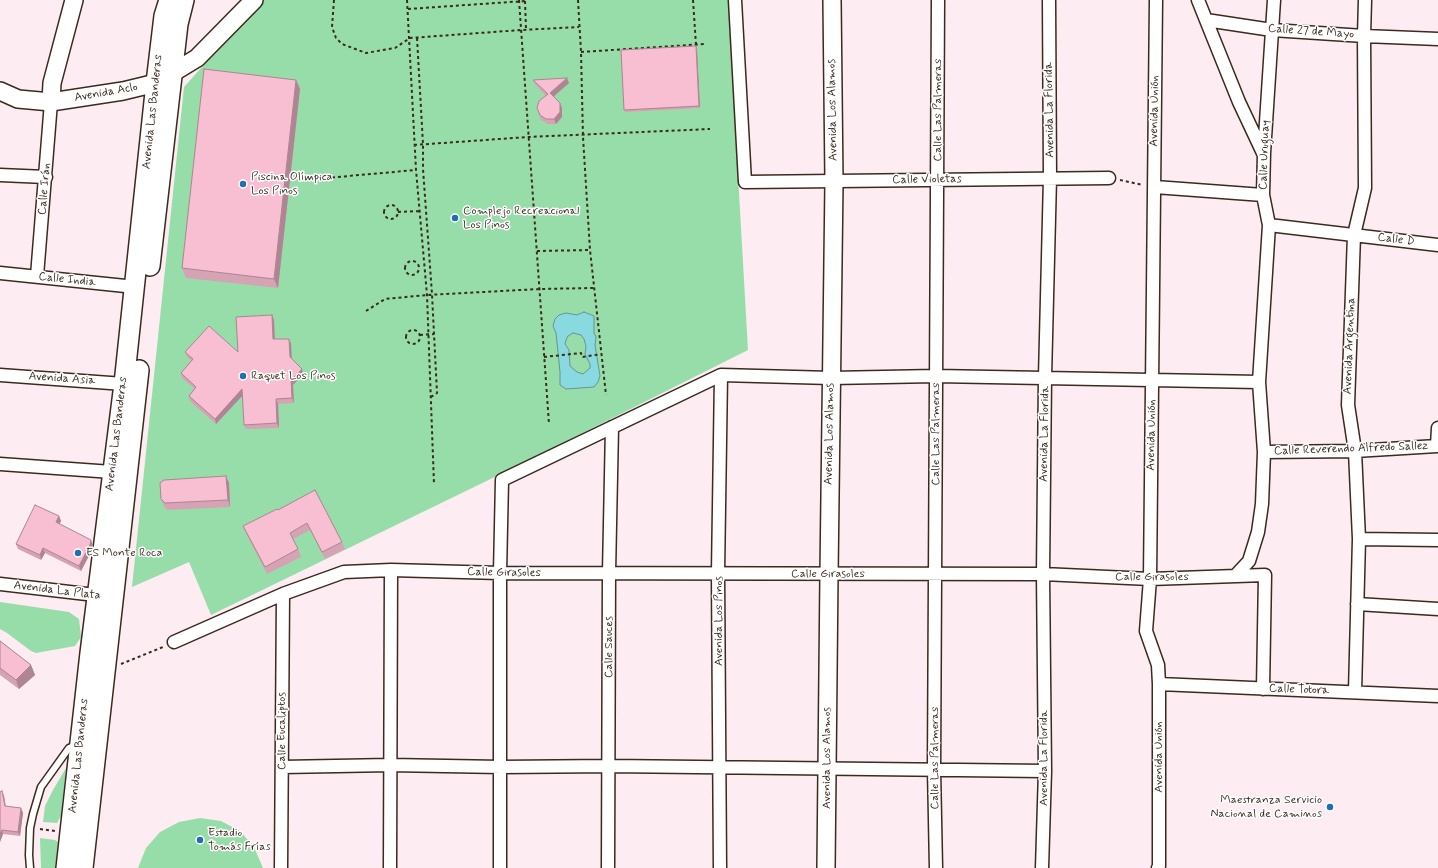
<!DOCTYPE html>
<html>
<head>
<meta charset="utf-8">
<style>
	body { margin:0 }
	canvas { display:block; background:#fdecf1 }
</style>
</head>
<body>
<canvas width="1438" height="868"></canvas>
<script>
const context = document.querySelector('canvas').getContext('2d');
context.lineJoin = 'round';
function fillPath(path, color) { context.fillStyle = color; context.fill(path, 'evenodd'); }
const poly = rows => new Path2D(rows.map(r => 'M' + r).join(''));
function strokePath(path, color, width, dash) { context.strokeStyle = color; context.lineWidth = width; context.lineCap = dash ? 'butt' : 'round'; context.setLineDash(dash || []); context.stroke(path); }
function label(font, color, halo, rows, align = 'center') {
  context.font = font + ' Mynerve,sans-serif'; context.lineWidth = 3; context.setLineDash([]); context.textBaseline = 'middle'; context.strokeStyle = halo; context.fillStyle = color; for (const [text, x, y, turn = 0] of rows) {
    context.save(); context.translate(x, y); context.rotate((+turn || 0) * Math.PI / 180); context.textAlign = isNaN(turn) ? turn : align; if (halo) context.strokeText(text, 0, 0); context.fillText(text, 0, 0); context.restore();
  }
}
fillPath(poly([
	[262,0,728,0,748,350,507,471,211,615,189,562,132,587,184,87],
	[0,602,69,612,79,619,81,637,75,646,36,653,31,651,7,633,0,629],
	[66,768,61,816,57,823,43,822,45,806,53,790],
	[200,818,221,821,240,831,254,847,263,868,138,868,146,848,160,832,179,822],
	[40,838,55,840,58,842,55,868,41,868]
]), '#97dda9');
const water = poly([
	[584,312,594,316,594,333,596,337,595,345,600,376,598,382,594,387,566,389,560,385,560,372,556,333,553,326,555,319,559,315,566,313,577,315,584,312],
	[573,333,581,335,584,339,586,346,585,354,590,364,590,368,583,374,577,372,570,366,569,350,565,344,566,340,568,336,573,333]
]);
fillPath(water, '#88dae0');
strokePath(water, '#699492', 1);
const lane = poly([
	[30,868,29,855,30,828,33,814,41,787,69,748,77,745]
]);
const street = poly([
	[735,0,745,182,1109,178],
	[1156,0,1150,579,1146,631,1158,665,1159,684,1159,866,1158,868],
	[1198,0,1206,20,1272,30,1364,36,1438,39],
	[1274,0,1264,153,1263,195,1269,225,1438,245],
	[1206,20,1239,102,1263,153],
	[0,175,46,177],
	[1155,187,1263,195],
	[0,273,135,287],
	[37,276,51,102],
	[0,375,124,384],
	[1264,452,1355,451,1437,446,1438,428],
	[0,464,112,472],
	[1359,539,1438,540],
	[1235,576,1249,561,1258,532,1262,504,1264,452,1259,382,1269,225],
	[0,584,104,596],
	[1357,604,1438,609],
	[174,642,283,594,344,572,391,570,500,573,1043,574,1150,579,1265,575,1263,689],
	[1159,684,1438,696],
	[1355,692,1359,539,1355,451,1348,405,1354,235,1365,188,1364,36,1365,0],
	[282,767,390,765,501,767,610,766,1045,771],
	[281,868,283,594],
	[390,868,391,570],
	[500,868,500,573,502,480,721,375,831,378,936,376,1259,382],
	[608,868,609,573,612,427],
	[720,868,718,573,721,375],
	[936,868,934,769,938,0],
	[1042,868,1045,771,1043,574,1045,377,1050,178,1049,0]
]);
const secondary = poly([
	[0,91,18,99,51,102,123,91,156,83,197,58,254,0],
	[51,102,52,83,74,0],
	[826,868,829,574,834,182,832,0]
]);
const primary = poly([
	[150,266,178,24,184,0],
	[66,868,90,653,124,384,156,83,164,16,169,0],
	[83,868,139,370]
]);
strokePath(lane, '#3b2a1e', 9);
strokePath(street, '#3b2a1e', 15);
strokePath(secondary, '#3b2a1e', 20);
strokePath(primary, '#3b2a1e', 22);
strokePath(poly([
	[334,0,332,27,336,38,342,44,366,53,395,48,410,38,521,30,579,27],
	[407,0,416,170,427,295,434,484],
	[519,0,549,424],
	[578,0,581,52,583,137,590,250,606,395],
	[693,0,696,45],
	[525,1,526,29],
	[408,9,525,1],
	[417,38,423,144,423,169,432,294,437,393,431,397],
	[581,52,705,44],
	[414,145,528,137,710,129],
	[326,178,416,170],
	[1120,180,1143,185],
	'384 212a7 7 0 1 1 14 0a7 7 0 1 1-14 0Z',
	[398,212,419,211],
	[537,251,590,250],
	'405 268a7 7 0 1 1 14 0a7 7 0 1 1-14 0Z',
	[366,311,385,299,427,295,539,289,594,288],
	'406 337a7 7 0 1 1 14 0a7 7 0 1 1-14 0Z',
	[420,335,434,334],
	[544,357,581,353,582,357,602,354],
	[121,664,163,647],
	[40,829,55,831]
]), '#3b2a1e', 2, [3, 3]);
strokePath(lane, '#fff', 6);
strokePath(street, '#fff', 12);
strokePath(secondary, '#fff', 17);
strokePath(primary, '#fff', 19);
fillPath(poly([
	[696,46,697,49,700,108,625,112,624,110],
	[296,80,300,89,278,288,186,278,182,268],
	[533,80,569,83,554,96,562,108,562,117,556,124,548,124,541,120,537,108,546,96,535,84],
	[272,315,274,320,275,339,291,343,291,359,303,374,293,385,294,403,278,404,279,428,246,429,244,425,243,395,216,424,190,401,189,396,195,389,182,378,181,373,192,361,187,357,185,352,238,352],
	[226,476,229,483,230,507,167,510,164,506,161,499],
	[315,490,342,542,345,549,325,559,310,530,293,539,298,549,301,557,267,574,246,533,243,526,278,510],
	[59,516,61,521,59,524,93,545,92,550,81,571,45,553,41,560,18,549,16,544],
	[0,641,31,665,35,675,19,689,0,675],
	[2,791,4,796,6,806,21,808,23,813,20,836,3,834,0,842,0,792]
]), '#d5a3b4');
fillPath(poly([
	[696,46,697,49,700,108,699,106],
	[567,78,569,83,552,98,550,93],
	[296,80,300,89,278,288,274,279],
	[560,103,562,108,562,117,556,124,554,119],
	[272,315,274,320,275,344,273,339],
	[289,339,291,343,292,362,290,357],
	[302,369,303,374,293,385,294,403,292,398,291,380],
	[242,389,244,394,216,424,215,419],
	[276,399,278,404,279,428,277,423],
	[226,476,229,483,230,507,228,500],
	[59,516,61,521,58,527,56,522],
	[91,540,93,545,92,550,81,571,79,566],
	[43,548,45,553,41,560,40,555],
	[31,665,35,675,19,689,16,680],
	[2,791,4,796,6,811],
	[21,808,23,813,20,836,18,832],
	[2,830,3,834,0,842,0,833]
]), '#ae8592');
const building = poly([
	[696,46,699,106,624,110,621,50,696,46],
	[204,69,296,80,274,279,182,268,204,69],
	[567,78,550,93,560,103,560,112,554,119,546,119,540,115,537,108,539,101,548,94,533,80,567,78],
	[272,315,273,339,289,339,290,357,302,369,291,380,292,398,276,399,277,423,244,425,242,389,215,419,189,396,196,387,181,373,193,359,185,352,209,326,238,352,236,317,272,315],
	[226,476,228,500,165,503,161,499,160,483,164,480,226,476],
	[315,490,342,542,322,552,307,523,290,533,298,549,265,567,243,526,277,509,278,510,315,490],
	[35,505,59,516,56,522,91,540,90,545,79,566,43,548,40,555,16,544,35,505],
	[0,641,31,665,16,680,0,668,0,641],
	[2,791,5,806,21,808,18,832,2,830,0,833,0,792,2,791]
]);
fillPath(building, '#f8bed1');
strokePath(building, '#ae8592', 1);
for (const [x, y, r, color] of [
	[243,184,4,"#1f6fb2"],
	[455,218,4,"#1f6fb2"],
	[243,376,4,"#1f6fb2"],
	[78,553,4,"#1f6fb2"],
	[1330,807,4,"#1f6fb2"],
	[200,840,4,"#1f6fb2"]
]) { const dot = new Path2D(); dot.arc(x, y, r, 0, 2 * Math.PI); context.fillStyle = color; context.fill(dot); strokePath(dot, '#fff', 1.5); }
label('12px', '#3b2a1e', '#fff', [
	["Calle 27 de Mayo",1311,32,4],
	["Avenida Aclo",106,93,-10],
	["Avenida Los Alamos",833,110,-91],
	["Calle Las Palmeras",938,110,-90],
	["Avenida La Florida",1050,110,-91],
	["Avenida Unión",1155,111,-89],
	["Avenida Las Banderas",153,112,-84],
	["Calle Uruguay",1265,155,-88],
	["Calle Violetas",927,180,-1],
	["Calle Irán",45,189,-85],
	["Calle D",1396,240,7],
	["Calle India",67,280,6],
	["Avenida Argentina",1350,346,-88],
	["Avenida Asia",62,379,4],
	["Avenida Las Banderas",117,434,-83],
	["Avenida Los Alamos",830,434,-89],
	["Calle Las Palmeras",936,434,-90],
	["Avenida La Florida",1045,434,-89],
	["Avenida Unión",1152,435,-89],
	["Calle Reverendo Alfredo Sallez",1351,449,-2],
	["Calle Girasoles",504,573,1],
	["Calle Girasoles",828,574],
	["Calle Girasoles",1152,577],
	["Avenida La Plata",57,591,7],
	["Avenida Los Pinos",719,621,-90],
	["Calle Sauces",609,647,-90],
	["Calle Totora",1299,690,2],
	["Calle Eucaliptos",282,731,-90],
	["Avenida Las Banderas",79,756,-84],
	["Avenida Unión",1159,757,-90],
	["Avenida Los Alamos",827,758,-90],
	["Calle Las Palmeras",935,758,-90],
	["Avenida La Florida",1044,758,-90]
]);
label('12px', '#3b2a1e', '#fff', [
	["Piscina Olímpica",251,177],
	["Los Pinos",251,191],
	["Complejo Recreacional",463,211],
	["Los Pinos",463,225],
	["Raquet Los Pinos",251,376],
	["ES Monte Roca",86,553],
	["Maestranza Servicio",1322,800,"right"],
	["Nacional de Caminos",1322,814,"right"],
	["Estadio",208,833],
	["Tomás Frías",208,847]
], 'left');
</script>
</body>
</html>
